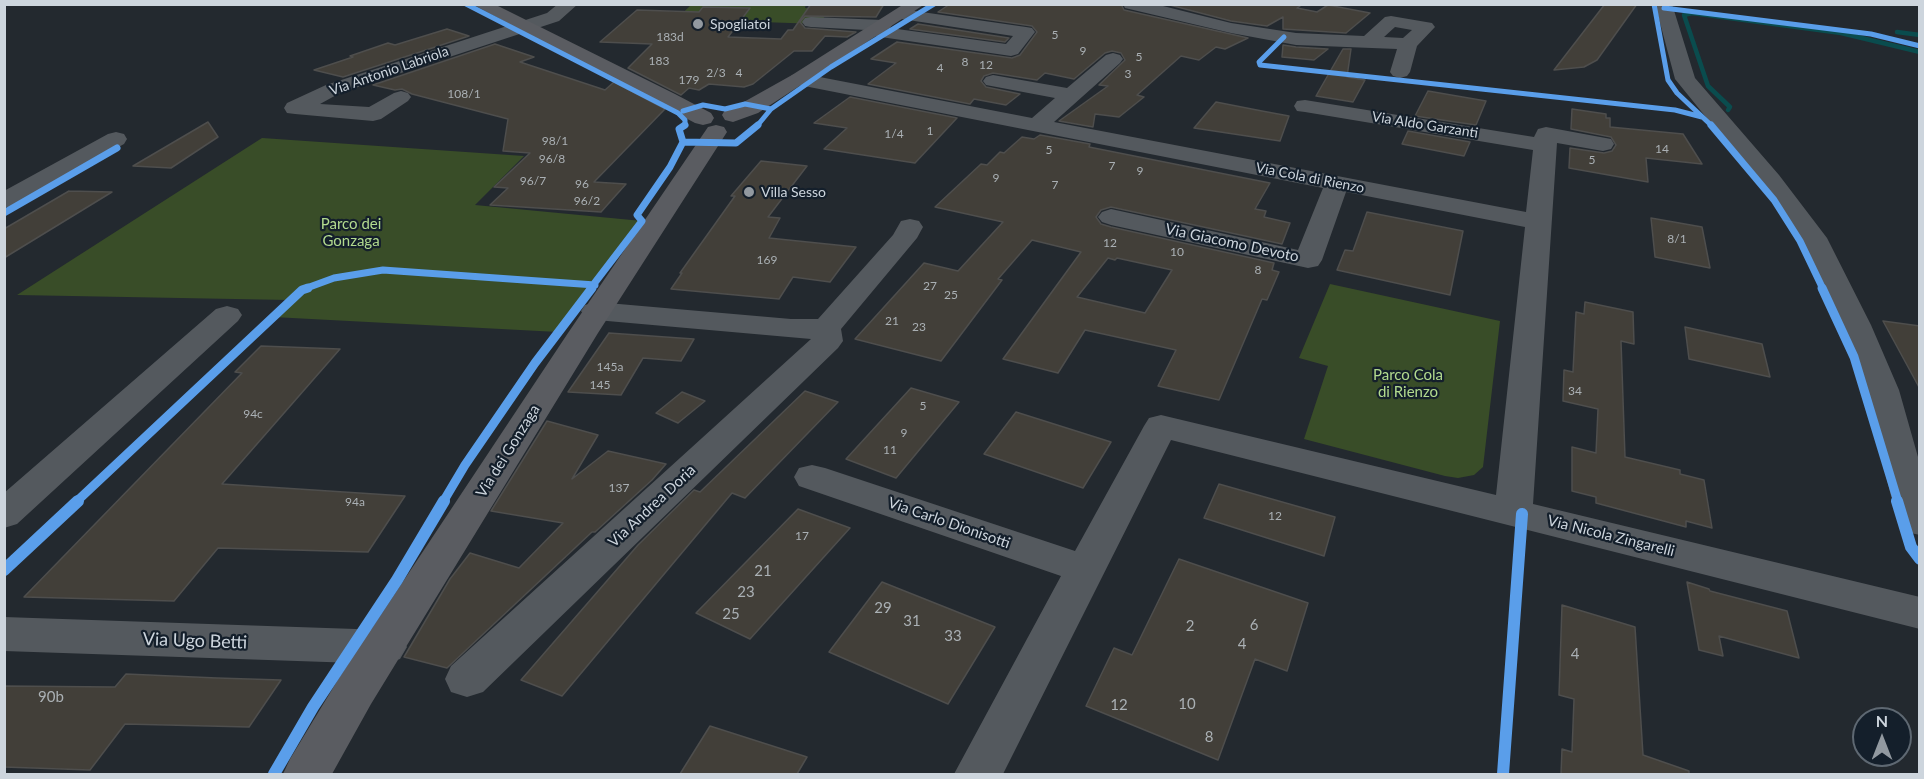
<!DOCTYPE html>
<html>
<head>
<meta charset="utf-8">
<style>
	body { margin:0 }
	#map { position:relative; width:1924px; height:779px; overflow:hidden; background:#23292f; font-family:Lato,sans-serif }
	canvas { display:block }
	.frame { position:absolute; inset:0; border:6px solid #cdd5dd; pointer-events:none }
	.north { position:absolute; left:1852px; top:707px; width:60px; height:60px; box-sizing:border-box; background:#141f2b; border:2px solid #5e6872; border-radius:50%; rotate:0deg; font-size:16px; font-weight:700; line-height:24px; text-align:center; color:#cdd5dd }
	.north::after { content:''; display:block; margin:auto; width:21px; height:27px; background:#9299a0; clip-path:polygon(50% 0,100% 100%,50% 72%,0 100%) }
</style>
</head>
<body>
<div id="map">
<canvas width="1924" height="779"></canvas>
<div class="frame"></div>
<div class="north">N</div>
</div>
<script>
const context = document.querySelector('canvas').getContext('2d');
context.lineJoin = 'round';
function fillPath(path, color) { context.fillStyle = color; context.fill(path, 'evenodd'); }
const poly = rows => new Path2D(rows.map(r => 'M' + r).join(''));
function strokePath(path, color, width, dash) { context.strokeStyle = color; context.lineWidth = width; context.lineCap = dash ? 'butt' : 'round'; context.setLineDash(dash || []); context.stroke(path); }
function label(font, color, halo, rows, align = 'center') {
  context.font = font + ' Lato,sans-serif'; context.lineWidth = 4.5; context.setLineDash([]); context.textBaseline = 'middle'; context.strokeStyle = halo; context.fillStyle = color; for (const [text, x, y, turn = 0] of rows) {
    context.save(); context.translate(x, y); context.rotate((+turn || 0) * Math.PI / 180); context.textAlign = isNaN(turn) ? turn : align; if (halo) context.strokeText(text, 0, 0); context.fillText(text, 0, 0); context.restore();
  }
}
fillPath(poly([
	[806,4,805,8,829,9,820,24,731,21,665,30,691,5],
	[262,138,524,156,475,205,642,221,558,332,273,317,289,300,17,295],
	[1330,284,1500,321,1483,467,1474,475,1458,478,1445,476,1304,439,1328,366,1299,358]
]), '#394d28');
strokePath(poly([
	[1897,32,1920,35],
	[1728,110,1730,107,1708,86,1684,15,1692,13,1841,33,1920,52]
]), '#0a4c4e', 4.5);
const building = poly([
	[811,4,884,4,876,17,805,16,800,22,805,28,856,32,847,37,825,36,812,51,794,51,753,84,744,87,709,84,699,90,689,88,681,95,628,68,652,44,600,42,637,10,699,12,703,7,750,8,728,37,781,39,788,30,793,30,811,4],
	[950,4,1121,4,1124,10,1248,38,1225,49,1216,47,1199,60,1181,56,1137,95,1144,97,1119,117,1095,114,1093,127,1059,121,1108,86,1099,85,1125,60,1121,53,1112,51,1105,53,1074,79,1045,73,1037,80,993,73,984,76,981,81,986,87,1020,94,1006,105,974,99,970,104,868,84,896,63,871,59,897,42,1012,58,1020,55,1037,32,1032,26,938,12,950,4],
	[1166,4,1303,4,1297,8,1317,12,1328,5,1370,13,1346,33,1283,29,1283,17,1267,26,1231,21,1166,4],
	[1605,4,1637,4,1597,60,1584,67,1554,70,1605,4],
	[918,24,1009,38,1005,42,910,29,918,24],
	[447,29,469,36,343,77,314,70,353,57,350,56,388,43,395,45,447,29],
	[495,44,534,57,520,62,605,90,614,82,665,109,594,182,626,184,601,212,490,205,508,188,494,187,530,153,503,151,508,119,412,94,402,89,395,90,373,85,495,44],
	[1283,45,1296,47,1328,49,1314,60,1282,57,1283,45],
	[1343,49,1351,49,1347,77,1365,80,1353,102,1316,96,1343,49],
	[1428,91,1486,101,1476,125,1415,116,1428,91],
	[850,97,957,118,915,163,824,149,847,128,814,123,850,97],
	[1216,102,1262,111,1289,116,1280,141,1194,128,1216,102],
	[1572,109,1606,114,1606,118,1610,118,1610,127,1683,134,1702,164,1646,158,1648,182,1569,168,1570,148,1604,153,1612,151,1616,145,1611,137,1571,129,1572,109],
	[208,122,218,137,171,168,133,166,208,122],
	[1408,131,1470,142,1464,156,1402,144,1408,131],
	[1040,135,1090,144,1089,147,1270,183,1255,209,1266,211,1264,217,1290,223,1282,244,1111,207,1101,210,1096,217,1101,224,1111,227,1274,263,1272,270,1279,272,1267,300,1262,299,1219,400,1158,386,1176,350,1085,330,1058,373,1003,359,1081,252,1032,240,998,279,1002,280,941,361,855,339,924,263,958,271,1003,222,935,207,981,164,987,165,1000,152,1004,153,1022,137,1034,139,1040,135],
	[1108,258,1115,260,1117,258,1172,270,1145,313,1077,297,1108,258],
	[761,161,807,166,768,217,780,218,769,238,856,247,830,282,793,277,779,299,671,289,682,273,680,273,735,196,731,196,761,161],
	[69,191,112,192,4,258,4,229,69,191],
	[1367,212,1463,231,1450,295,1337,270,1345,250,1353,251,1367,212],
	[1651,218,1702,227,1710,268,1655,257,1651,218],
	[1585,302,1633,312,1634,344,1621,341,1625,457,1680,470,1680,474,1704,480,1712,528,1686,521,1686,527,1596,503,1596,497,1572,491,1572,447,1596,453,1598,409,1563,401,1564,370,1573,372,1576,312,1584,314,1585,302],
	[1883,321,1920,326,1920,389,1883,321],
	[1685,327,1762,344,1770,377,1689,359,1685,327],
	[609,333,694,339,681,361,643,358,621,395,568,392,609,333],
	[261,346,340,349,222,484,405,496,368,552,218,548,174,601,24,597,242,373,235,372,261,346],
	[911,388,959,402,896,478,846,459,911,388],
	[805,391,838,402,745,498,732,493,562,696,521,680,638,545,694,490,700,492,805,391],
	[682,392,705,401,678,423,656,413,682,392],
	[1016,412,1111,442,1083,488,984,454,1016,412],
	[547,421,598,435,572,479,608,451,666,464,652,480,595,532,592,532,447,668,404,657,450,579,470,553,519,568,563,523,491,511,547,421],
	[1219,484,1335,517,1324,556,1204,518,1219,484],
	[798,509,850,528,750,639,696,613,798,509],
	[1179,559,1308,603,1287,671,1255,659,1218,760,1086,706,1114,648,1132,655,1179,559],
	[882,582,995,627,948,704,829,652,882,582],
	[1687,582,1709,589,1710,591,1787,611,1799,658,1719,636,1723,656,1699,650,1687,582],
	[1562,605,1635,627,1643,755,1689,771,1689,774,1561,774,1562,749,1572,752,1574,699,1559,695,1562,605],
	[126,674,217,678,281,680,249,727,125,724,90,770,4,767,4,686,115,687,126,674],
	[710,726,807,757,797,774,680,774,710,726]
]);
fillPath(building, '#423f39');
strokePath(building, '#4e4e4d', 1.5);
fillPath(poly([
	[558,4,578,4,559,21,340,93,320,104,369,107,394,93,401,91,408,93,411,97,408,101,381,119,373,121,295,114,287,113,284,108,287,103,326,85,547,13,558,4],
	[1123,4,1155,4,1231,23,1296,33,1364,36,1385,17,1391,16,1432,23,1435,27,1417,46,1410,72,1407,76,1400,78,1393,76,1390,72,1397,49,1296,45,1231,33,1125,8,1123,4],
	[1395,27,1412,30,1403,38,1384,37,1395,27],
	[1655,4,1672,4,1695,78,1779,175,1827,238,1871,325,1899,390,1920,464,1920,535,1906,532,1901,522,1891,496,1865,390,1841,325,1804,245,1761,185,1675,79,1655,4],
	[901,9,1026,27,1032,28,1035,32,1018,54,1011,56,874,36,868,35,866,30,811,27,805,26,802,22,805,18,811,17,883,20,889,21,892,25,890,28,1006,44,1013,36,895,18,892,14,895,10,901,9],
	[1113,53,1120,55,1123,59,1120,63,1054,122,1526,212,1533,150,1305,112,1297,111,1294,106,1297,101,1305,100,1534,137,1538,129,1546,127,1611,139,1614,144,1611,149,1603,151,1557,143,1533,504,1920,597,1920,629,1171,440,1003,774,954,774,1061,576,799,486,794,477,799,468,812,465,825,468,1075,551,1144,426,1149,418,1161,415,1496,495,1525,227,1346,192,1322,260,1318,266,1308,268,1111,225,1102,222,1098,217,1102,212,1111,209,1298,250,1323,188,799,85,792,83,789,79,792,75,799,73,1032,118,1055,98,986,85,983,81,986,77,993,75,1067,88,1106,55,1113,53],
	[116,132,124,134,127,139,124,144,13,206,4,208,4,191,108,134,116,132],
	[910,219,919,221,923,227,917,238,841,329,843,341,838,348,483,692,467,697,451,692,445,679,451,666,811,339,596,320,585,317,581,311,585,305,596,302,791,319,818,319,893,235,901,221,910,219],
	[227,306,238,309,242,315,238,321,17,524,4,528,4,493,216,309,227,306],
	[4,617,385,630,400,635,407,647,400,659,385,664,4,651,4,617]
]), '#54595e');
fillPath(poly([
	[472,4,494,4,675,94,711,113,714,118,711,123,703,125,695,123,472,4],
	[904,4,925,4,758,113,733,122,725,120,722,115,725,110,742,103,792,75,904,4],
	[716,125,724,127,727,132,598,333,371,704,332,774,283,774,290,759,339,678,568,333,708,127,716,125]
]), '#5a5c61');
strokePath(poly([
	[466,4,678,113,685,120,685,126],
	[1654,4,1668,80,1677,93,1712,126],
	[1664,8,1871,34,1920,46],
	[1284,37,1259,62,1260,65,1675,110,1702,117],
	[683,111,703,105,725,109,745,104,771,109],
	[757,126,771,109,831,67,934,4]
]), '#5a9eea', 5);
strokePath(poly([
	[1711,125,1774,200,1800,241,1823,289],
	[683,142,736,143,758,125],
	[4,213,117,148],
	[304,289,334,278,383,270,595,285],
	[590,289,642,221,637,215,670,167,683,142,679,129,685,125]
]), '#5a9eea', 7);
strokePath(poly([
	[1822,288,1854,357,1898,502],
	[76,502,302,290,308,288],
	[443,502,465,465,535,363,592,288]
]), '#5a9eea', 9);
strokePath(poly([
	[1897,501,1911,547,1920,559],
	[4,570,78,501],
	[274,774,313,707,397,580,444,501],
	[1503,774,1522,514]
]), '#5a9eea', 12);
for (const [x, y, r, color] of [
	[698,24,6,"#9299a0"],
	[749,192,6,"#9299a0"]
]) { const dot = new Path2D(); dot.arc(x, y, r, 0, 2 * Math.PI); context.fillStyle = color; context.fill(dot); strokePath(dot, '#141f2b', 2); }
label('12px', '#aab0b4', null, [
	["5",1055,35],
	["183d",670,37],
	["9",1083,51],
	["5",1139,57],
	["183",659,61],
	["8",965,62],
	["12",986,65],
	["4",940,68],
	["2/3",716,73],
	["4",739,73],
	["3",1128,74],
	["179",689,80],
	["108/1",464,94],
	["1",930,131],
	["1/4",894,134],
	["98/1",555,141],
	["14",1662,149],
	["5",1049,150],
	["96/8",552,159],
	["5",1592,160],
	["7",1112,166],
	["9",1140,171],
	["9",996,178],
	["96/7",533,181],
	["96",582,184],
	["7",1055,185],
	["96/2",587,201],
	["8/1",1677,239],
	["12",1110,243],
	["10",1177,252],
	["169",767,260],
	["8",1258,270],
	["27",930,286],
	["25",951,295],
	["21",892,321],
	["23",919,327],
	["145a",610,367],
	["145",600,385],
	["34",1575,391],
	["5",923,406],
	["94c",253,414],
	["9",904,433],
	["11",890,450],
	["137",619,488],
	["94a",355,502],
	["12",1275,516],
	["17",802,536]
]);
label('14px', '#cdd5dd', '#141f2b', [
	["Spogliatoi",710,24],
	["Villa Sesso",761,192]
], 'left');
label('14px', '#cdd5dd', '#141f2b', [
	["Via Antonio Labriola",389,71,-19],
	["Via Aldo Garzanti",1425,125,9],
	["Via Cola di Rienzo",1310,178,11]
]);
label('15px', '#b2da8e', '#141f2b', [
	["Parco dei",351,224],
	["Gonzaga",351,241],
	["Parco Cola",1408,375],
	["di Rienzo",1408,392]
]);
label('15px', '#cdd5dd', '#141f2b', [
	["Via Giacomo Devoto",1232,243,12],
	["Via dei Gonzaga",508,451,-58],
	["Via Andrea Doria",652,506,-43],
	["Via Carlo Dionisotti",949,523,19],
	["Via Nicola Zingarelli",1611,536,14]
]);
label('15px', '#aab0b4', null, [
	["21",763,571],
	["23",746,592],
	["29",883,608],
	["25",731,614],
	["31",912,621],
	["6",1254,625],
	["2",1190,626],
	["33",953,636],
	["4",1242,644],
	["4",1575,654],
	["90b",51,697],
	["10",1187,704],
	["12",1119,705],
	["8",1209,737]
]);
label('18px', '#cdd5dd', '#141f2b', [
	["Via Ugo Betti",195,641,2]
]);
</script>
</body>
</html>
